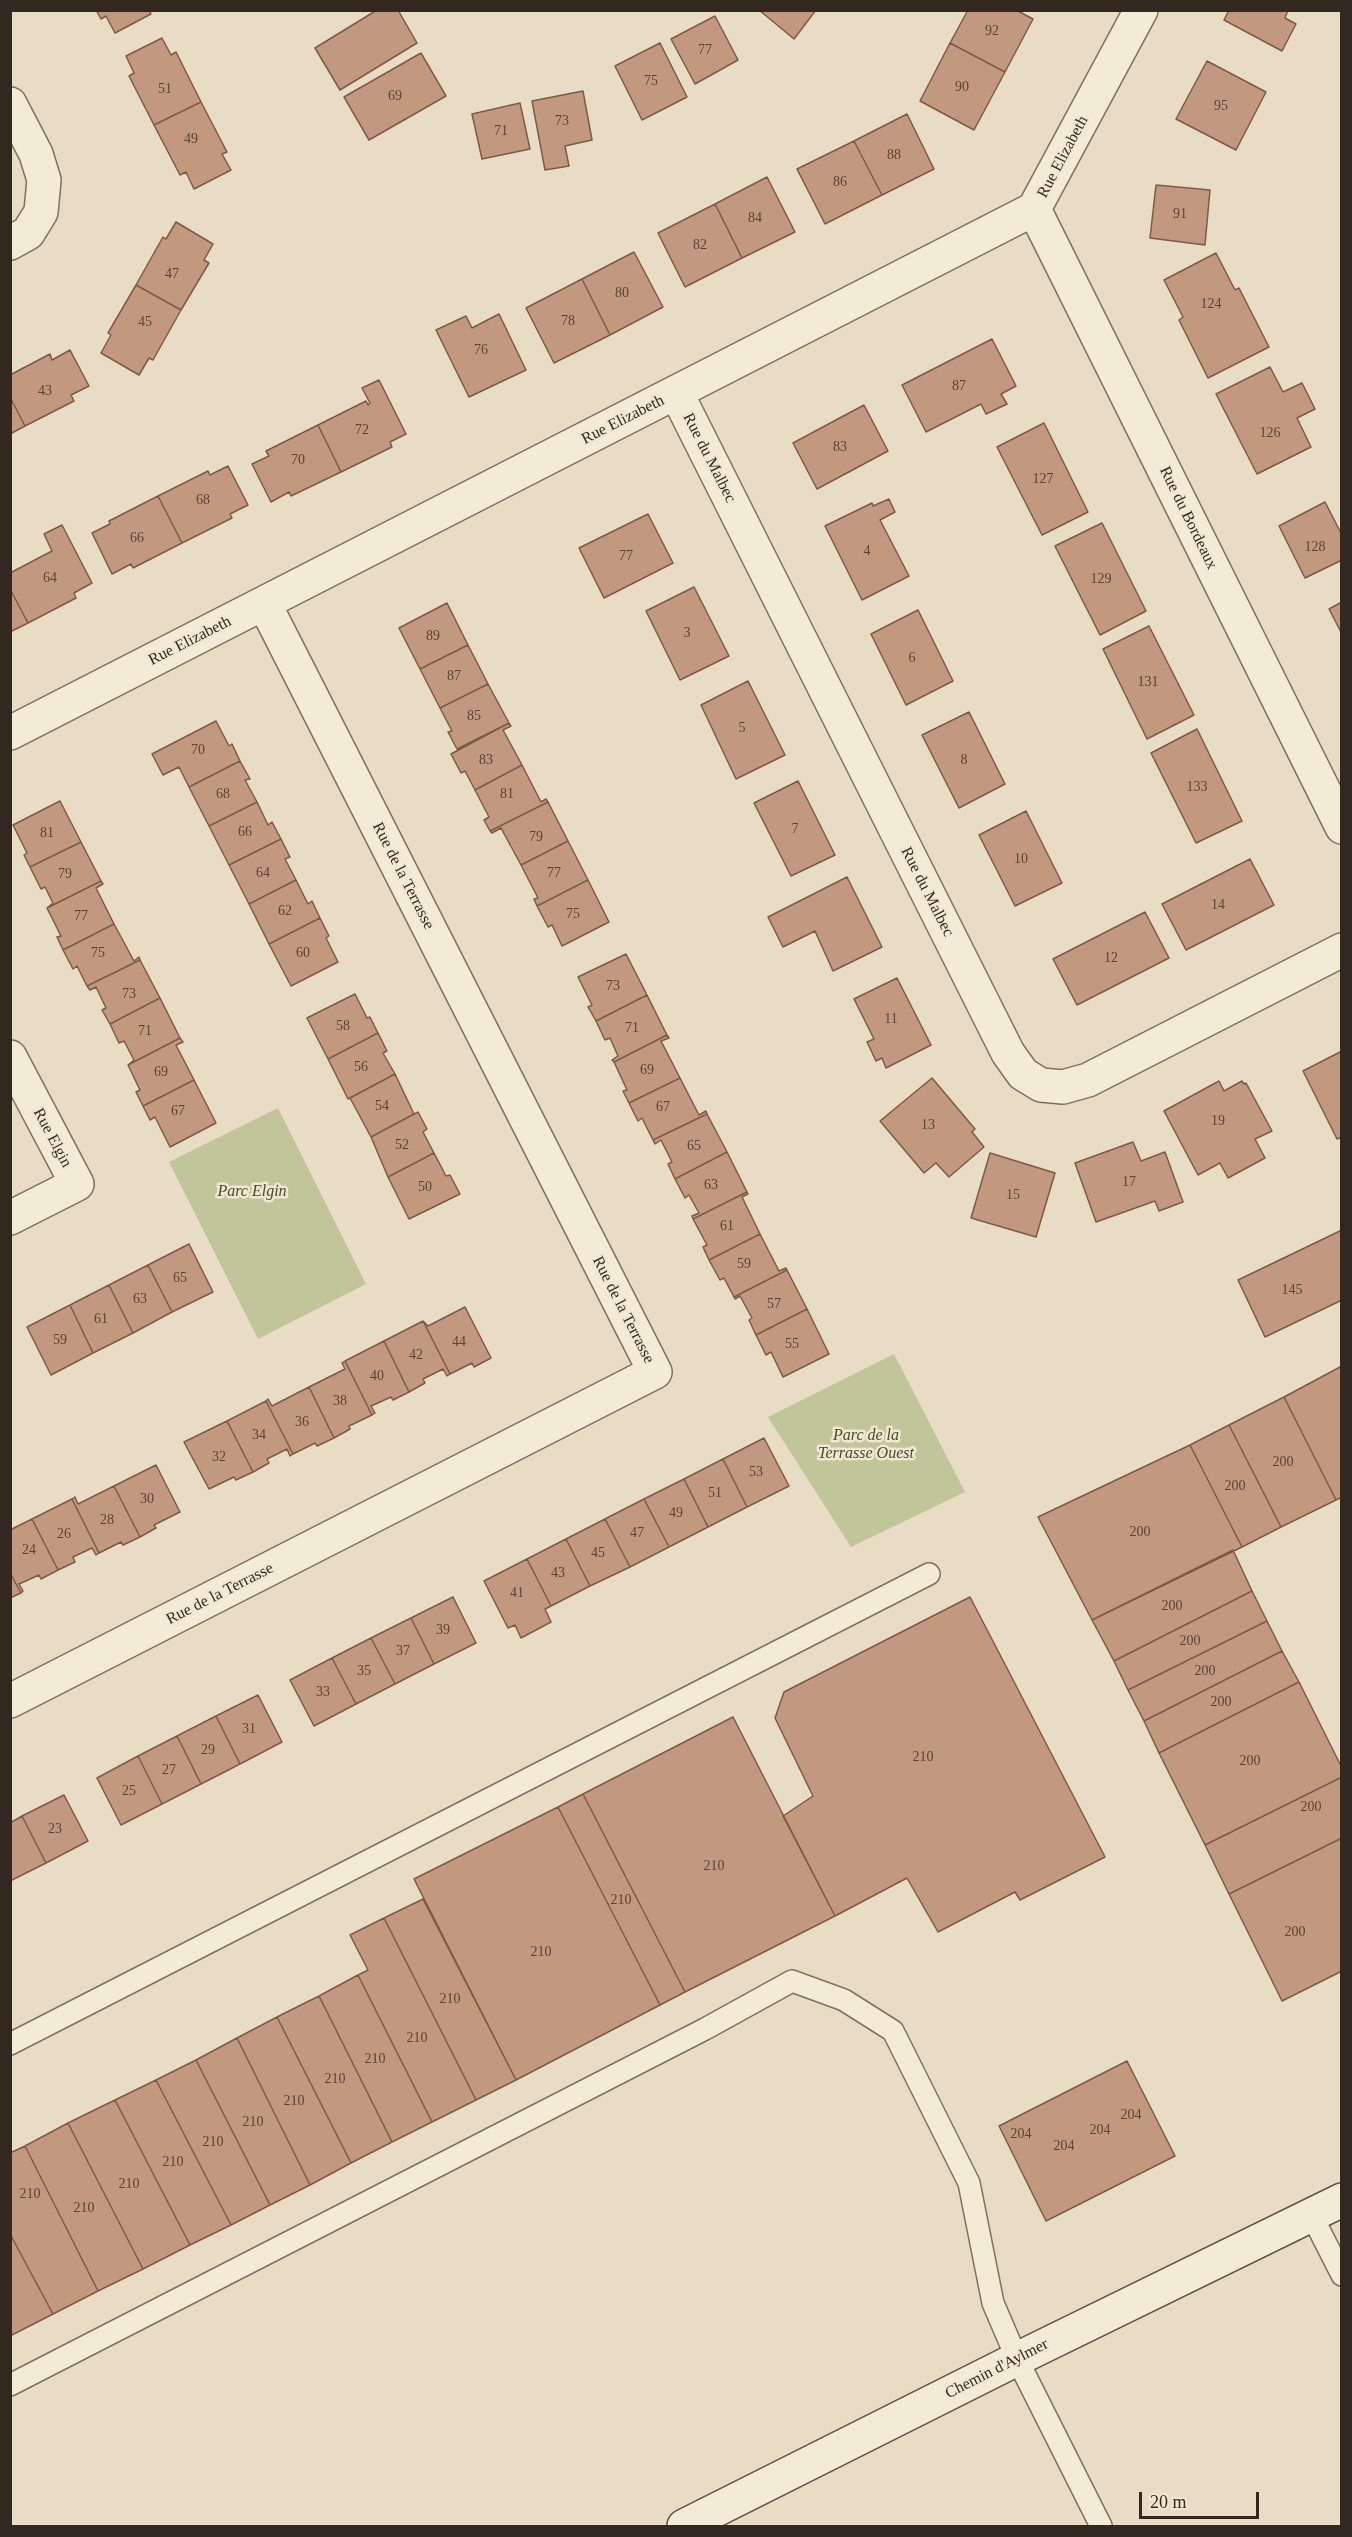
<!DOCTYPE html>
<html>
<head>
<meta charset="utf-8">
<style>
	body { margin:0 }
	#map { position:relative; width:1352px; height:2537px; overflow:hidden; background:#e8ddc4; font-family:Georgia,serif }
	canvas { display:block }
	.frame { position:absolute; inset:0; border:12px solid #33281f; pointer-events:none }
	.scale { position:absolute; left:1139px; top:2492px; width:120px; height:27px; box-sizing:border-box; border:3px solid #33281f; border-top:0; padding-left:8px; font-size:18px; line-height:21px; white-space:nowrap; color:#33281f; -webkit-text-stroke:4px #f1e7d3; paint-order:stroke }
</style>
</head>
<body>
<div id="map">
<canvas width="1352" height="2537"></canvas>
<div class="frame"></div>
<div class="scale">20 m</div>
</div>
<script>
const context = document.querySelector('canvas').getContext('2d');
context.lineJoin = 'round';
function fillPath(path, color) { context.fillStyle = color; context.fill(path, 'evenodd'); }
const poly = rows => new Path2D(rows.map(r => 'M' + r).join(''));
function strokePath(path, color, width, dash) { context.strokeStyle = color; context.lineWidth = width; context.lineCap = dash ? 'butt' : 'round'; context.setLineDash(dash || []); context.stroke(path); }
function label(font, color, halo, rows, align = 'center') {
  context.font = font + ' Georgia,serif'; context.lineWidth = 5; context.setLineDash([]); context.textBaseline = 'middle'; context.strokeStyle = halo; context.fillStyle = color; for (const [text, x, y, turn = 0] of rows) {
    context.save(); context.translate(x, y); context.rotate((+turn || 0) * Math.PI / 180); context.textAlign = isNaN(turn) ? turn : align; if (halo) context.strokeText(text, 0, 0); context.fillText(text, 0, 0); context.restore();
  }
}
fillPath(poly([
	[278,1108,366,1284,258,1339,169,1162],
	[894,1354,965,1492,851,1547,768,1417]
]), '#c1c59a');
const building = poly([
	[96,10,149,10,151,14,115,33,106,16,101,19,96,10],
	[377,10,398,10,417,43,340,90,315,48,377,10],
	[759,10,816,10,794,39,759,10],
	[968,10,1016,10,1033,19,1005,72,950,43,968,10],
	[1229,10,1288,10,1285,18,1296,24,1282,51,1224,20,1229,10],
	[715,16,738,60,695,84,671,39,715,16],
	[162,38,171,55,176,52,201,102,154,125,129,76,134,73,126,56,162,38],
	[660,43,687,97,642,120,615,66,660,43],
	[950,43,1005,72,974,130,920,101,950,43],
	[421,53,446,96,369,140,344,97,421,53],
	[1207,61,1266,92,1236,150,1176,119,1207,61],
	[583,91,592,140,565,146,569,166,545,170,532,101,583,91],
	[201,102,227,152,222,154,231,170,194,189,186,172,180,175,154,125,201,102],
	[520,103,530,149,482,159,472,114,520,103],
	[907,114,934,169,882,195,854,141,907,114],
	[854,141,882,195,825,224,797,169,854,141],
	[767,177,795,232,742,258,715,204,767,177],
	[1156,185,1210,190,1205,245,1150,238,1156,185],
	[715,204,742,258,685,287,658,233,715,204],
	[176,222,213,244,204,260,209,263,181,310,136,285,163,237,166,239,176,222],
	[634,252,663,307,610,335,582,279,634,252],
	[1216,253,1235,290,1239,288,1269,347,1208,378,1179,320,1183,317,1164,280,1216,253],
	[582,279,610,335,554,363,526,308,582,279],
	[136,285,181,310,153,360,149,358,139,375,101,353,111,335,108,333,136,285],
	[499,314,526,370,469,397,436,330,466,316,472,328,499,314],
	[992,339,1016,386,1001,394,1007,404,986,414,981,404,926,432,902,385,992,339],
	[70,350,89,386,71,395,74,401,25,426,10,397,10,375,50,354,52,360,70,350],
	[1270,367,1283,392,1302,383,1315,409,1297,418,1311,447,1257,474,1216,394,1270,367],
	[379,380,406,434,390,442,392,447,341,472,318,425,366,401,368,405,370,403,362,388,379,380],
	[10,397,25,426,10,434,10,397],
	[864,405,888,451,817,489,793,443,864,405],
	[1044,423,1088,512,1042,535,997,447,1044,423],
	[318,425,341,472,291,496,289,492,271,502,252,464,269,456,266,451,318,425],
	[228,466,248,505,230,514,232,518,182,543,158,496,208,471,210,475,228,466],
	[158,496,182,543,133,568,131,564,112,574,92,533,110,524,109,521,158,496],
	[889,499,895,512,880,520,909,576,862,600,825,526,872,503,873,506,889,499],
	[1325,502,1342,535,1342,560,1305,578,1279,526,1325,502],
	[648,514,673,563,604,598,579,548,648,514],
	[1102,523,1146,611,1100,635,1055,546,1102,523],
	[62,525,92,583,74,593,76,598,28,623,10,589,10,573,52,551,44,534,62,525],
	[694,587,729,656,680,680,646,611,694,587],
	[10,589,28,623,10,632,10,589],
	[1342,602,1342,634,1329,609,1342,602],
	[447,603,468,645,420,669,399,628,447,603],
	[918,610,953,681,906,705,871,634,918,610],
	[1149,626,1194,715,1147,739,1103,649,1149,626],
	[468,645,488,684,440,708,420,669,468,645],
	[748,681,785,755,736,779,701,705,748,681],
	[488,684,509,723,457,749,448,732,452,731,440,708,488,684],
	[969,712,1005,784,959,808,922,735,969,712],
	[216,721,229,746,232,744,240,761,189,787,179,767,163,775,152,754,216,721],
	[509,723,511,726,503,730,522,765,475,790,465,771,461,773,451,754,509,723],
	[1197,729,1242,821,1196,843,1151,753,1197,729],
	[240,761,250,779,245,780,257,802,209,826,189,787,240,761],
	[522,765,541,802,546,799,548,802,490,831,484,820,489,817,475,790,522,765],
	[798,781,835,855,791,876,754,803,798,781],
	[60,801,81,842,30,867,24,855,27,853,13,825,60,801],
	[257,802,268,825,272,822,281,839,229,865,209,826,257,802],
	[548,802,568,841,521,865,501,828,492,833,490,831,548,802],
	[1026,811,1062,883,1015,906,979,835,1026,811],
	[281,839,290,857,285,859,296,880,249,904,229,865,281,839],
	[568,841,588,880,537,906,534,899,538,898,521,865,568,841],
	[81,842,101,881,47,908,53,903,45,887,41,889,30,867,81,842],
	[1250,859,1274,905,1186,950,1162,904,1250,859],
	[847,877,882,947,833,971,815,931,783,947,768,917,847,877],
	[296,880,308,904,312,901,320,918,269,944,249,904,296,880],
	[588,880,609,922,562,946,552,925,548,927,537,906,588,880],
	[101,881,103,884,96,888,114,924,63,950,57,937,61,936,47,908,101,881],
	[1145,912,1169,958,1077,1005,1053,959,1145,912],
	[320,918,329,936,326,938,338,962,291,986,269,944,320,918],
	[114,924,134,961,139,957,140,960,87,986,77,966,73,969,63,950,114,924],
	[626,954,647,995,596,1021,588,1007,592,1005,578,977,626,954],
	[140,960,160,998,110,1024,102,1010,106,1008,96,987,90,990,87,986,140,960],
	[897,978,931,1045,886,1068,882,1058,876,1061,867,1042,874,1039,854,999,897,978],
	[355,994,367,1018,370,1017,378,1033,328,1059,307,1018,355,994],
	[647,995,667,1035,614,1062,612,1060,618,1056,610,1038,605,1040,596,1021,647,995],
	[160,998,180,1038,128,1065,134,1060,124,1041,119,1043,110,1024,160,998],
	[378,1033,387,1051,383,1053,395,1074,348,1099,328,1059,378,1033],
	[667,1035,669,1038,661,1041,680,1078,629,1103,623,1091,627,1090,614,1062,667,1035],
	[180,1038,183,1042,176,1045,194,1080,143,1106,136,1092,140,1090,128,1065,180,1038],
	[1342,1051,1342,1137,1337,1139,1303,1071,1342,1051],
	[395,1074,414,1114,371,1137,350,1098,395,1074],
	[680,1078,699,1115,706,1111,707,1114,653,1140,642,1118,638,1121,629,1103,680,1078],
	[932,1078,975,1129,972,1132,984,1147,949,1177,936,1163,924,1173,880,1121,932,1078],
	[194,1080,216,1123,170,1147,155,1117,150,1120,143,1106,194,1080],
	[1219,1081,1224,1091,1242,1081,1244,1084,1246,1083,1272,1131,1255,1139,1265,1158,1228,1178,1220,1163,1198,1175,1164,1111,1219,1081],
	[418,1112,427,1129,423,1132,434,1153,388,1177,371,1137,418,1112],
	[707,1114,727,1152,675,1179,668,1164,672,1162,661,1140,655,1144,653,1140,707,1114],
	[1133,1142,1141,1161,1165,1152,1183,1202,1159,1211,1155,1201,1096,1222,1075,1163,1133,1142],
	[727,1152,747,1192,693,1219,692,1216,699,1213,689,1195,685,1198,675,1179,727,1152],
	[434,1153,446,1176,450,1175,460,1194,409,1219,388,1177,434,1153],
	[990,1153,1055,1173,1036,1237,971,1218,990,1153],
	[747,1192,748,1194,742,1197,760,1234,709,1260,703,1247,707,1245,693,1219,747,1192],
	[1342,1230,1342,1300,1265,1337,1238,1280,1342,1230],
	[760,1234,779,1271,786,1268,787,1270,734,1297,724,1278,720,1280,709,1260,760,1234],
	[189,1244,213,1292,172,1312,148,1265,189,1244],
	[148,1265,172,1312,133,1333,109,1285,148,1265],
	[787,1270,807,1309,756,1335,749,1320,752,1318,740,1296,735,1299,734,1297,787,1270],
	[109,1285,133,1333,93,1353,70,1305,109,1285],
	[70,1305,93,1353,51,1375,27,1327,70,1305],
	[465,1307,491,1358,474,1367,472,1363,450,1374,423,1321,428,1326,465,1307],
	[807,1309,829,1354,783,1377,771,1352,766,1355,756,1335,807,1309],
	[423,1321,450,1374,447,1376,443,1369,423,1379,425,1383,409,1392,384,1341,423,1321],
	[384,1341,409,1392,393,1400,391,1397,371,1406,375,1413,372,1415,345,1361,384,1341],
	[345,1361,372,1415,349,1426,350,1429,334,1438,309,1387,345,1369,342,1363,345,1361],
	[1342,1366,1342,1497,1336,1500,1284,1397,1342,1366],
	[309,1387,334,1438,317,1446,315,1443,293,1454,266,1401,268,1399,272,1406,309,1387],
	[1284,1397,1336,1500,1281,1527,1229,1425,1284,1397],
	[266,1401,293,1454,290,1456,287,1449,267,1459,269,1463,253,1472,227,1421,266,1401],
	[227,1421,253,1472,236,1480,234,1477,209,1489,184,1442,227,1421],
	[1229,1425,1281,1527,1242,1547,1190,1445,1229,1425],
	[764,1438,789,1486,747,1507,723,1459,764,1438],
	[1190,1445,1242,1547,1092,1620,1038,1517,1190,1445],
	[723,1459,747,1507,708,1527,684,1479,723,1459],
	[156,1465,180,1512,154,1525,156,1528,140,1537,114,1486,156,1465],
	[684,1479,708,1527,669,1547,644,1499,684,1479],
	[114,1486,140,1537,123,1545,121,1542,99,1553,72,1499,75,1497,78,1504,114,1486],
	[72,1499,99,1553,96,1555,92,1548,73,1557,75,1562,58,1570,32,1519,72,1499],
	[644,1499,669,1547,630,1567,605,1519,644,1499],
	[32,1519,58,1570,41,1579,39,1575,19,1584,23,1591,21,1593,10,1573,10,1530,32,1519],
	[605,1519,630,1567,590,1586,566,1539,605,1519],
	[566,1539,590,1586,551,1606,527,1559,566,1539],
	[1233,1550,1252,1591,1114,1661,1092,1620,1233,1550],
	[527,1559,551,1606,545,1609,551,1622,521,1638,515,1625,508,1628,484,1581,527,1559],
	[10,1573,21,1593,10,1598,10,1573],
	[1252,1591,1267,1621,1128,1690,1114,1661,1252,1591],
	[453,1597,476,1643,434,1664,411,1618,453,1597],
	[970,1597,1105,1857,1020,1900,1015,1892,938,1932,907,1878,835,1916,783,1816,813,1796,775,1718,784,1692,970,1597],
	[411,1618,434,1664,395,1684,371,1638,411,1618],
	[1267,1621,1282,1651,1144,1721,1128,1690,1267,1621],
	[371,1638,395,1684,356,1704,332,1658,371,1638],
	[1282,1651,1299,1682,1159,1753,1144,1721,1282,1651],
	[332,1658,356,1704,314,1726,290,1680,332,1658],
	[1299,1682,1342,1768,1342,1777,1205,1845,1159,1753,1299,1682],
	[258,1695,282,1742,240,1764,216,1716,258,1695],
	[216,1716,240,1764,201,1784,177,1736,216,1716],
	[733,1717,835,1916,685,1992,583,1794,733,1717],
	[177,1736,201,1784,162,1804,138,1756,177,1736],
	[138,1756,162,1804,121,1825,97,1778,138,1756],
	[1342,1777,1342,1838,1229,1894,1205,1845,1342,1777],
	[583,1794,685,1992,660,2005,558,1807,583,1794],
	[64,1795,88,1841,46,1863,22,1816,64,1795],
	[558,1807,660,2005,516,2080,414,1879,558,1807],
	[22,1816,46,1863,10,1881,10,1823,22,1816],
	[1342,1838,1342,1971,1282,2001,1229,1894,1342,1838],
	[423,1899,516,2080,476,2100,384,1918,423,1899],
	[384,1918,476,2100,432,2122,358,1975,368,1970,350,1935,384,1918],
	[358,1975,432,2122,392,2142,319,1996,358,1975],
	[319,1996,392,2142,351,2163,277,2017,319,1996],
	[277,2017,351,2163,310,2185,237,2038,277,2017],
	[237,2038,310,2185,270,2205,196,2060,237,2038],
	[196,2060,270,2205,231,2225,156,2080,196,2060],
	[1127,2061,1175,2156,1046,2221,999,2126,1127,2061],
	[156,2080,231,2225,190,2245,115,2100,156,2080],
	[115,2100,190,2245,143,2269,68,2123,115,2100],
	[68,2123,143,2269,98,2291,25,2146,68,2123],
	[25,2146,98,2291,53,2314,10,2234,10,2153,25,2146],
	[10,2234,53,2314,10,2336,10,2234]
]);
fillPath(building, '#c2997f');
strokePath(building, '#7d5a46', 1.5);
const service = poly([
	[10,2044,929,1574],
	[1311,2214,1342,2275],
	[10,2385,705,2029,792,1981,844,2000,893,2031,969,2183,993,2303,1017,2359,1101,2526]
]);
const minor = poly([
	[10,104,36,154,44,180,41,212,28,233,10,243],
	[1034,209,1342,827],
	[676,392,1008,1053,1023,1074,1041,1085,1063,1087,1088,1080,1342,950],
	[10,733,1034,209,1141,10],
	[10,1057,77,1184,10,1218],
	[10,1701,655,1372,264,603]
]);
const secondary = poly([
	[684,2526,1017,2359,1342,2200]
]);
strokePath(service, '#816f5d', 24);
strokePath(minor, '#816f5d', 36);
strokePath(secondary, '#635140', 36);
strokePath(service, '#f4ebd6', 21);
strokePath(minor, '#f4ebd6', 33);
strokePath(secondary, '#f4ebd6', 33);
label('14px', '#574437', null, [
	["92",992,31],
	["77",705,50],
	["75",651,81],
	["90",962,87],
	["51",165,89],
	["69",395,96],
	["95",1221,106],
	["73",562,121],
	["71",501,131],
	["49",191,139],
	["88",894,155],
	["86",840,182],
	["91",1180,214],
	["84",755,218],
	["82",700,245],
	["47",172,274],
	["80",622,293],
	["124",1211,304],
	["78",568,321],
	["45",145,322],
	["76",481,350],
	["87",959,386],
	["43",45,391],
	["72",362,430],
	["126",1270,433],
	["83",840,447],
	["70",298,460],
	["127",1043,479],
	["68",203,500],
	["66",137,538],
	["128",1315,547],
	["4",867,551],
	["77",626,556],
	["64",50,578],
	["129",1101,579],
	["3",687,633],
	["89",433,636],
	["6",912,658],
	["87",454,676],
	["131",1148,682],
	["85",474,716],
	["5",742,728],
	["70",198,750],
	["83",486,760],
	["8",964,760],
	["133",1197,787],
	["68",223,794],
	["81",507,794],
	["7",795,829],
	["66",245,832],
	["81",47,833],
	["79",536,837],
	["10",1021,859],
	["64",263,873],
	["77",554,873],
	["79",65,874],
	["14",1218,905],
	["62",285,911],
	["75",573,914],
	["77",81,916],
	["75",98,953],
	["60",303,953],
	["12",1111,958],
	["73",613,986],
	["73",129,994],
	["11",891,1019],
	["58",343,1026],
	["71",632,1028],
	["71",145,1031],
	["56",361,1067],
	["69",647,1070],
	["69",161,1072],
	["54",382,1106],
	["67",663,1107],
	["67",178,1111],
	["19",1218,1121],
	["13",928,1125],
	["52",402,1145],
	["65",694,1146],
	["17",1129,1182],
	["63",711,1185],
	["50",425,1187],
	["15",1013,1195],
	["61",727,1226],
	["59",744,1264],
	["65",180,1278],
	["145",1292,1290],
	["63",140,1299],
	["57",774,1304],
	["61",101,1319],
	["59",60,1340],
	["44",459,1342],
	["55",792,1344],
	["42",416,1355],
	["40",377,1376],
	["38",340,1401],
	["36",302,1422],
	["34",259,1435],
	["32",219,1457],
	["200",1283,1462],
	["53",756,1472],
	["200",1235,1486],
	["51",715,1493],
	["30",147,1499],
	["49",676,1513],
	["28",107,1520],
	["200",1140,1532],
	["47",637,1533],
	["26",64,1534],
	["24",29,1550],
	["45",598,1553],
	["43",558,1573],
	["41",517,1593],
	["200",1172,1606],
	["39",443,1630],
	["200",1190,1641],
	["37",403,1651],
	["35",364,1671],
	["200",1205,1671],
	["33",323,1692],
	["200",1221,1702],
	["31",249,1729],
	["29",208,1750],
	["210",923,1757],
	["200",1250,1761],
	["27",169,1770],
	["25",129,1791],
	["200",1311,1807],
	["23",55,1829],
	["210",714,1866],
	["210",621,1900],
	["200",1295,1932],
	["210",541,1952],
	["210",450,1999],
	["210",417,2038],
	["210",375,2059],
	["210",335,2079],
	["210",294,2101],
	["204",1131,2115],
	["210",253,2122],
	["204",1100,2130],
	["204",1021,2134],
	["210",213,2142],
	["204",1064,2146],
	["210",173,2162],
	["210",129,2184],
	["210",30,2194],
	["210",84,2208]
]);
label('16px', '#33281f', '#f1e7d3', [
	["Rue Elizabeth",1063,157,-62],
	["Rue Elizabeth",623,420,-27],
	["Rue du Malbec",709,458,63],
	["Rue du Bordeaux",1188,518,64],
	["Rue Elizabeth",190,641,-27],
	["Rue de la Terrasse",403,876,63],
	["Rue du Malbec",927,892,63],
	["Rue Elgin",52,1138,62],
	["Rue de la Terrasse",623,1310,63],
	["Rue de la Terrasse",220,1594,-27],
	["Chemin d'Aylmer",997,2369,-27]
]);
label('italic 16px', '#444d28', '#f1e7d3', [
	["Parc Elgin",252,1192],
	["Parc de la",866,1436],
	["Terrasse Ouest",866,1454]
]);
</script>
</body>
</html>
